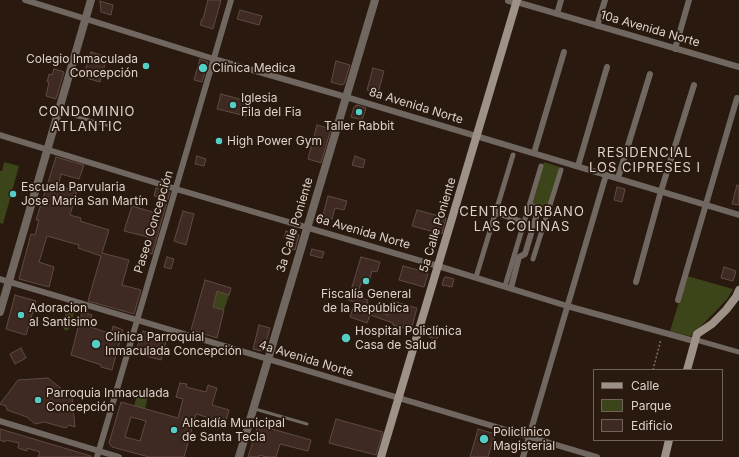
<!DOCTYPE html>
<html>
<head>
<meta charset="utf-8">
<style>
	body { margin:0 }
	#map { position:relative; width:739px; height:457px; overflow:hidden; background:#29190e; font-family:Inter,sans-serif }
	canvas { display:block }
	.legend { position:absolute; left:593px; top:369px; width:130px; height:72px; box-sizing:border-box; background:#29190e; border:1px solid #72635a; margin:0; padding:5px 7px; list-style:none; font-size:12px; color:#dfd3cc }
	.legend li { display:flex; align-items:center; gap:8px; height:20px }
	.legend b { width:20px; border:1px solid #72635a }
</style>
</head>
<body>
<div id="map">
<canvas width="739" height="457"></canvas>
<ul class="legend">
<li><b style="height:5px;background:#9e9187"></b>Calle</li>
<li><b style="height:11px;background:#3c441a"></b>Parque</li>
<li><b style="height:11px;background:#3e2a23"></b>Edificio</li>
</ul>
</div>
<script>
const context = document.querySelector('canvas').getContext('2d');
context.lineJoin = 'round';
function fillPath(path, color) { context.fillStyle = color; context.fill(path, 'evenodd'); }
const poly = rows => new Path2D(rows.map(r => 'M' + r).join(''));
function strokePath(path, color, width, dash) { context.strokeStyle = color; context.lineWidth = width; context.lineCap = dash ? 'butt' : 'round'; context.setLineDash(dash || []); context.stroke(path); }
function label(font, color, halo, rows, align = 'center') {
  context.font = font + ' Inter,sans-serif'; context.lineWidth = 3.5; context.setLineDash([]); context.textBaseline = 'middle'; context.strokeStyle = halo; context.fillStyle = color; for (const [text, x, y, turn = 0] of rows) {
    context.save(); context.translate(x, y); context.rotate((+turn || 0) * Math.PI / 180); context.textAlign = isNaN(turn) ? turn : align; if (halo) context.strokeText(text, 0, 0); context.fillText(text, 0, 0); context.restore();
  }
}
fillPath(poly([
	[4,162,19,166,3,224,0,223,0,171,2,171],
	[544,162,560,167,548,208,532,203],
	[687,276,733,289,728,298,717,310,691,336,689,336,670,331],
	[217,291,229,295,224,310,213,307],
	[67,308,75,310,69,329,66,331,62,327],
	[139,389,149,393,145,409,134,406]
]), '#3c441a');
const building = poly([
	[208,0,221,0,213,29,200,25,202,19,203,19,208,0],
	[100,1,113,5,111,15,101,12,100,1],
	[240,10,262,16,259,25,237,19,240,10],
	[91,52,107,57,100,82,83,77,91,52],
	[200,59,208,62,202,82,194,80,200,59],
	[336,61,350,65,344,84,341,85,331,82,336,61],
	[373,68,384,71,378,93,367,90,373,68],
	[54,69,64,72,56,99,46,96,49,82,47,82,49,74,52,75,54,69],
	[221,94,250,102,246,116,217,109,221,94],
	[357,105,366,108,362,120,351,117,354,107,357,105],
	[317,125,331,129,321,163,308,159,317,125],
	[197,156,206,159,204,166,195,164,197,156],
	[355,156,365,160,363,168,352,165,355,156],
	[56,157,84,165,79,179,61,174,58,186,77,191,70,215,81,218,80,221,109,230,102,253,129,260,122,285,141,290,134,314,88,301,101,256,78,248,79,245,47,236,39,262,54,267,49,287,19,279,31,234,35,235,39,220,36,220,56,157],
	[737,185,739,186,739,205,732,204,737,185],
	[617,187,625,189,622,202,614,200,617,187],
	[156,188,170,192,152,254,144,252,148,237,124,231,132,206,156,213,159,197,154,196,156,188],
	[328,196,347,201,344,210,335,208,332,219,324,217,323,215,328,196],
	[417,210,446,218,442,234,412,226,417,210],
	[183,211,194,214,186,245,174,241,183,211],
	[286,231,299,235,295,250,287,248,289,239,284,238,286,231],
	[312,249,324,252,322,258,310,255,312,249],
	[167,257,174,259,171,269,164,267,167,257],
	[361,257,380,262,377,272,372,271,368,285,361,283,357,296,368,300,366,308,388,315,392,301,417,308,411,330,393,325,393,323,370,315,367,323,350,317,355,302,348,300,361,257],
	[403,266,426,272,428,274,424,287,399,280,403,266],
	[724,267,736,271,733,281,721,278,724,267],
	[446,277,454,279,452,287,442,285,444,278,446,277],
	[205,280,231,288,229,295,217,291,213,307,224,310,217,338,191,330,205,280],
	[15,295,36,301,26,335,6,329,15,295],
	[82,312,92,315,88,326,111,334,113,326,123,330,112,370,101,367,101,365,71,355,82,312],
	[259,325,270,328,264,350,261,351,253,349,259,325],
	[432,326,440,329,437,339,429,337,432,326],
	[143,331,167,338,161,360,135,353,143,331],
	[21,348,26,358,15,364,10,354,21,348],
	[48,378,72,397,75,427,69,425,66,428,44,422,35,424,27,417,7,410,6,406,0,404,18,380,48,378],
	[180,383,187,384,186,387,206,392,208,385,217,388,212,405,229,410,224,428,218,427,220,421,196,414,184,457,149,457,112,447,109,443,121,402,178,418,183,399,176,397,180,383],
	[131,417,146,421,140,441,125,437,131,417],
	[336,419,383,432,376,455,329,443,336,419],
	[258,425,311,440,308,451,280,444,276,457,267,457,259,455,259,457,248,457,258,425],
	[0,429,91,456,91,457,38,457,40,452,27,448,27,451,18,448,19,443,5,440,5,442,0,440,0,429],
	[478,429,495,434,488,457,470,457,478,429]
]);
fillPath(building, '#3e2a23');
strokePath(building, '#604a42', 1);
strokePath(poly([
	[653,370,661,339]
]), '#807269', 1.5, [2, 2]);
strokePath(poly([
	[60,112,110,126],
	[255,409,307,424]
]), '#6f6760', 3);
strokePath(poly([
	[529,205,549,210],
	[495,213,524,222],
	[533,259,561,170],
	[476,277,513,155],
	[505,286,541,166],
	[700,341,739,352]
]), '#6f6760', 5);
strokePath(poly([
	[25,0,214,59,346,97,739,215],
	[517,2,739,67],
	[557,14,561,0],
	[597,26,605,0],
	[675,49,689,0],
	[0,135,176,189,438,266,567,306,694,341],
	[534,153,564,52],
	[578,166,607,67],
	[618,178,650,74],
	[0,279,597,457],
	[636,282,661,191,694,85],
	[511,288,519,257,525,254,536,217],
	[678,300,737,98],
	[0,421,119,457],
	[97,457,231,0],
	[523,457,606,175]
]), '#6f6760', 6);
strokePath(poly([
	[509,0,517,2],
	[0,312,91,0],
	[239,457,375,0]
]), '#6f6760', 8);
strokePath(poly([
	[687,370,697,334,712,324,726,310,736,297,739,290],
	[381,457,517,0],
	[665,457,669,440]
]), '#9e9187', 8);
for (const [x, y, r, color] of [
	[146,66,4,"#54cdc7"],
	[203,68,5,"#54cdc7"],
	[233,105,4,"#54cdc7"],
	[359,112,4,"#54cdc7"],
	[219,141,4,"#54cdc7"],
	[13,194,4,"#54cdc7"],
	[366,281,4,"#54cdc7"],
	[21,315,4,"#54cdc7"],
	[346,338,5,"#54cdc7"],
	[96,344,5,"#54cdc7"],
	[38,400,4,"#54cdc7"],
	[174,430,4,"#54cdc7"],
	[484,439,5,"#54cdc7"]
]) { const dot = new Path2D(); dot.arc(x, y, r, 0, 2 * Math.PI); context.fillStyle = color; context.fill(dot); strokePath(dot, '#29190e', 1.5); }
label('12px', '#dfd3cc', '#29190e', [
	["10a Avenida Norte",650,29,16],
	["8a Avenida Norte",416,106,17],
	["Paseo Concepción",154,222,-73],
	["3a Calle Poniente",295,225,-73],
	["5a Calle Poniente",438,225,-73],
	["6a Avenida Norte",363,232,16],
	["4a Avenida Norte",306,359,17]
]);
label('12px', '#dfd3cc', '#29190e', [
	["Colegio Inmaculada",138,59,"right"],
	["Concepción",138,73,"right"],
	["Clínica Medica",212,68],
	["Iglesia",241,98],
	["Fila del Fia",241,112],
	["Taller Rabbit",359,126,"center"],
	["High Power Gym",227,141],
	["Escuela Parvularia",21,187],
	["Jose Maria San Martín",21,201],
	["Fiscalía General",366,294,"center"],
	["de la República",366,308,"center"],
	["Adoracion",29,308],
	["al Santisimo",29,322],
	["Hospital Policlínica",355,331],
	["Casa de Salud",355,345],
	["Clínica Parroquial",105,337],
	["Inmaculada Concepción",105,351],
	["Parroquia Inmaculada",46,393],
	["Concepción",46,407],
	["Alcaldía Municipal",182,423],
	["de Santa Tecla",182,437],
	["Policlinico",493,432],
	["Magisterial",493,446]
], 'left');
context.letterSpacing = '1px';
label('13px', '#dfd3cc', '#29190e', [
	["CONDOMINIO",87,112],
	["ATLANTIC",87,127],
	["RESIDENCIAL",645,153],
	["LOS CIPRESES I",645,168],
	["CENTRO URBANO",522,212],
	["LAS COLINAS",522,227]
]);
context.letterSpacing = '0px';
</script>
</body>
</html>
